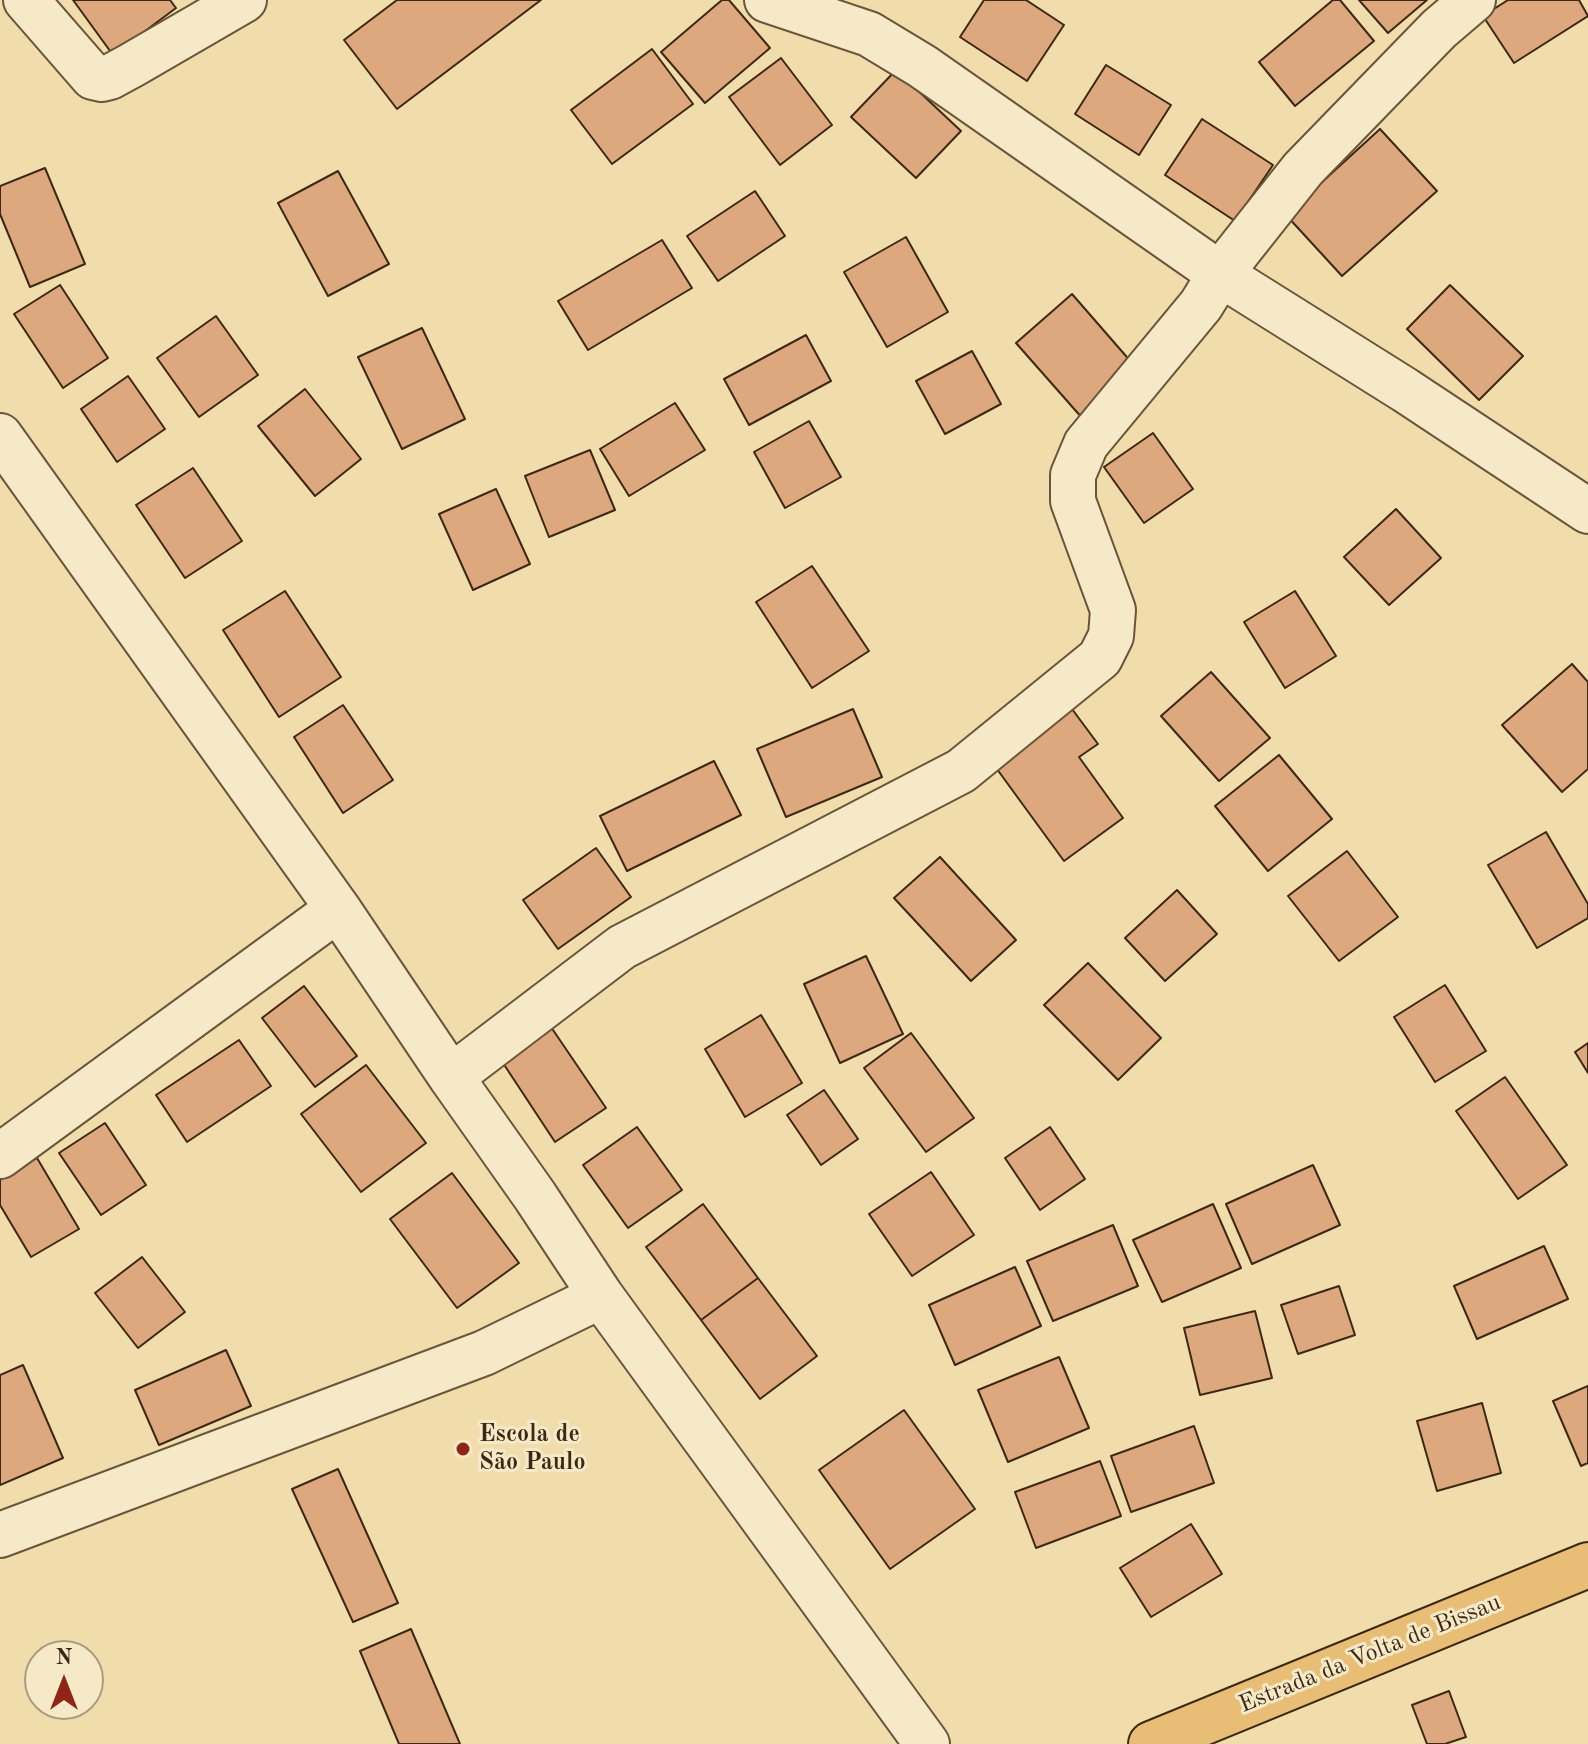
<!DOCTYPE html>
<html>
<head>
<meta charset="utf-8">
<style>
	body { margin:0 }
	#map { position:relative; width:1588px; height:1744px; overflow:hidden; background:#f0ddab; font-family:"Old Standard TT",serif }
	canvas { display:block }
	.north { position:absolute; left:24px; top:1640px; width:80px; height:80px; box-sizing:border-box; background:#f5e9c8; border:2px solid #ab9c80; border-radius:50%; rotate:0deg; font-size:22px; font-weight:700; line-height:32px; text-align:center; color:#3d2814 }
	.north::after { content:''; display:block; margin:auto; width:28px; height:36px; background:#8f2418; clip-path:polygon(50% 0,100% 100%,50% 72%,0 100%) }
</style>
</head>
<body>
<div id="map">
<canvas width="1588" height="1744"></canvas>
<div class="north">N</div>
</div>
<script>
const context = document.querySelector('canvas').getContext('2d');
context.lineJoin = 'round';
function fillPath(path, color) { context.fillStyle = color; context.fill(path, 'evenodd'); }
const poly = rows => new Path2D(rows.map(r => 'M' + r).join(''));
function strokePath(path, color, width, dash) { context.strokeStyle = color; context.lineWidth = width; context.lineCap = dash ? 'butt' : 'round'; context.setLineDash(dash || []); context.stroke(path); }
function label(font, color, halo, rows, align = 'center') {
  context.font = font + ' "Old Standard TT",serif'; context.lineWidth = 6; context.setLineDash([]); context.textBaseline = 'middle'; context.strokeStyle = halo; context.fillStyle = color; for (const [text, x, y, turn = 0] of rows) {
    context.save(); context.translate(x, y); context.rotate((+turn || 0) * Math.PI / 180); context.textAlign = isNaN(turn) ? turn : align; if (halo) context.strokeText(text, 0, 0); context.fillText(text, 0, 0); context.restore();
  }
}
const building = poly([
	[73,0,170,0,176,8,113,55,73,0],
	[397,0,541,0,397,109,344,40,397,0],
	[722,0,729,0,770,48,705,103,661,52,722,0],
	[984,0,1026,0,1064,25,1027,81,960,37,984,0],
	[1333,0,1340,0,1374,41,1295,106,1259,62,1333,0],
	[1359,0,1427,0,1388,33,1359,0],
	[1508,0,1579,0,1588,16,1514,63,1483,16,1508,0],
	[652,49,693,104,612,164,571,110,652,49],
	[781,58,832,125,780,165,729,97,781,58],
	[1106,65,1171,105,1139,155,1075,114,1106,65],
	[896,70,961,131,916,178,851,117,896,70],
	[1202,119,1273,165,1235,221,1165,175,1202,119],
	[1380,129,1437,191,1342,276,1286,215,1380,129],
	[45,168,85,264,30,287,0,214,0,186,45,168],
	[338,171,389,264,328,296,278,203,338,171],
	[755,191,785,236,718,281,687,236,755,191],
	[906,237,948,312,887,347,844,272,906,237],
	[662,240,692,288,588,350,558,301,662,240],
	[60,285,108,358,63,388,14,314,60,285],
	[1450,285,1523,356,1479,400,1407,329,1450,285],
	[1072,294,1139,371,1083,419,1016,343,1072,294],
	[216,316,258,375,199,417,157,358,216,316],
	[422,328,465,419,402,449,358,357,422,328],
	[806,335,831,381,749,425,724,379,806,335],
	[972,351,1001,404,945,434,916,381,972,351],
	[128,376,165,429,117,462,81,409,128,376],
	[305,389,361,459,315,496,258,426,305,389],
	[675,403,705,450,629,496,600,449,675,403],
	[809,421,841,477,785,508,754,452,809,421],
	[1153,433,1193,489,1144,523,1104,467,1153,433],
	[590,450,615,510,549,537,525,476,590,450],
	[193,468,242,541,185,578,136,505,193,468],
	[496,489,530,564,473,590,439,514,496,489],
	[1396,509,1441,558,1389,605,1344,557,1396,509],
	[812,566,869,651,812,688,756,602,812,566],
	[285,591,341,677,279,717,223,630,285,591],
	[1295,591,1336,656,1285,688,1244,622,1295,591],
	[1572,664,1588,682,1588,769,1562,792,1502,725,1572,664],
	[1211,672,1270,738,1219,781,1161,716,1211,672],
	[343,705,393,780,343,813,294,737,343,705],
	[853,709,882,777,786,817,757,749,853,709],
	[1072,709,1098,744,1079,757,1123,818,1064,861,994,765,1072,709],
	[1279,755,1332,819,1268,871,1215,806,1279,755],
	[714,761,741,815,627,871,600,816,714,761],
	[1546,832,1588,904,1588,918,1537,948,1488,865,1546,832],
	[596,848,631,897,558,949,523,900,596,848],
	[1347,851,1398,917,1339,961,1288,896,1347,851],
	[940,857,1016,940,971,981,894,898,940,857],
	[1177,890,1217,934,1165,981,1125,938,1177,890],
	[866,956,903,1034,840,1063,804,984,866,956],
	[1088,963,1161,1038,1118,1080,1044,1005,1088,963],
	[1445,985,1486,1051,1435,1082,1394,1017,1445,985],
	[304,986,357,1056,315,1087,262,1018,304,986],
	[761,1015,802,1083,745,1117,705,1049,761,1015],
	[551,1027,606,1108,555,1142,501,1060,551,1027],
	[911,1033,974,1118,926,1152,864,1068,911,1033],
	[239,1040,271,1086,187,1142,156,1095,239,1040],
	[1588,1043,1588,1073,1575,1052,1588,1043],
	[366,1065,426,1143,361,1192,301,1114,366,1065],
	[1505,1077,1567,1165,1518,1199,1456,1111,1505,1077],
	[824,1090,858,1139,821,1165,787,1115,824,1090],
	[105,1123,146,1185,101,1215,59,1153,105,1123],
	[637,1127,682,1190,628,1228,583,1165,637,1127],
	[1050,1127,1085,1179,1040,1210,1005,1158,1050,1127],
	[37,1158,79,1229,31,1257,0,1205,0,1180,37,1158],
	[1313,1165,1340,1225,1252,1264,1226,1204,1313,1165],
	[931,1172,974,1235,912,1276,869,1214,931,1172],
	[452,1173,519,1263,457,1308,390,1219,452,1173],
	[703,1204,758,1278,701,1320,646,1247,703,1204],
	[1213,1204,1241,1268,1162,1302,1133,1240,1213,1204],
	[1113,1225,1138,1286,1053,1321,1027,1261,1113,1225],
	[1544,1246,1568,1299,1477,1339,1454,1286,1544,1246],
	[142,1257,185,1312,138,1348,95,1293,142,1257],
	[1015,1267,1041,1326,955,1365,929,1305,1015,1267],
	[758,1278,817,1356,760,1399,701,1320,758,1278],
	[1339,1286,1355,1335,1298,1354,1281,1305,1339,1286],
	[1255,1311,1272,1378,1200,1395,1184,1328,1255,1311],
	[226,1350,251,1406,159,1445,135,1390,226,1350],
	[1059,1357,1089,1428,1008,1462,978,1390,1059,1357],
	[23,1365,63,1458,0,1485,0,1375,23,1365],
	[1588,1386,1588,1463,1581,1466,1553,1401,1588,1386],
	[1482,1403,1501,1473,1437,1491,1417,1421,1482,1403],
	[904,1410,975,1509,890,1569,819,1470,904,1410],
	[1194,1426,1214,1483,1131,1512,1111,1456,1194,1426],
	[1100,1461,1121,1516,1036,1548,1015,1492,1100,1461],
	[338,1469,398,1603,353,1622,292,1489,338,1469],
	[1191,1524,1222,1574,1151,1617,1120,1568,1191,1524],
	[411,1629,460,1744,399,1744,360,1651,411,1629],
	[1449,1691,1466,1737,1445,1744,1427,1744,1412,1705,1449,1691]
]);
fillPath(building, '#dea87e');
strokePath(building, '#3d2814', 2);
const minor = poly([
	[26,0,93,77,102,79,110,77,132,65,244,0],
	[767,0,869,34,922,66,1220,274,1405,390,1588,511],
	[0,436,338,909,451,1077,535,1196,601,1296,927,1744],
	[451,1077,622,947,961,771,1100,658,1111,636,1113,610,1073,501,1073,475,1086,444,1201,305,1220,274,1303,169,1439,29,1473,0],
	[0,1156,338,909],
	[0,1535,484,1353,601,1296]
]);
const major = poly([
	[1151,1744,1588,1565]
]);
strokePath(minor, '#6a553a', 48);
strokePath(major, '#3d2814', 48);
strokePath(minor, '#f5e9c8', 44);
strokePath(major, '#e8be76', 44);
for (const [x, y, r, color] of [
	[463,1449,8,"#8f2418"]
]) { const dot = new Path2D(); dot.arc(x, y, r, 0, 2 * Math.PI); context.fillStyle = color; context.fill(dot); strokePath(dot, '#f5e9c8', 3); }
label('bold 24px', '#3d2814', '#f5e9c8', [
	["Escola de",479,1435],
	["São Paulo",479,1463]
], 'left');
label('24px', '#3d2814', '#f5e9c8', [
	["Estrada da Volta de Bissau",1370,1654,-22]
]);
</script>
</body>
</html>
